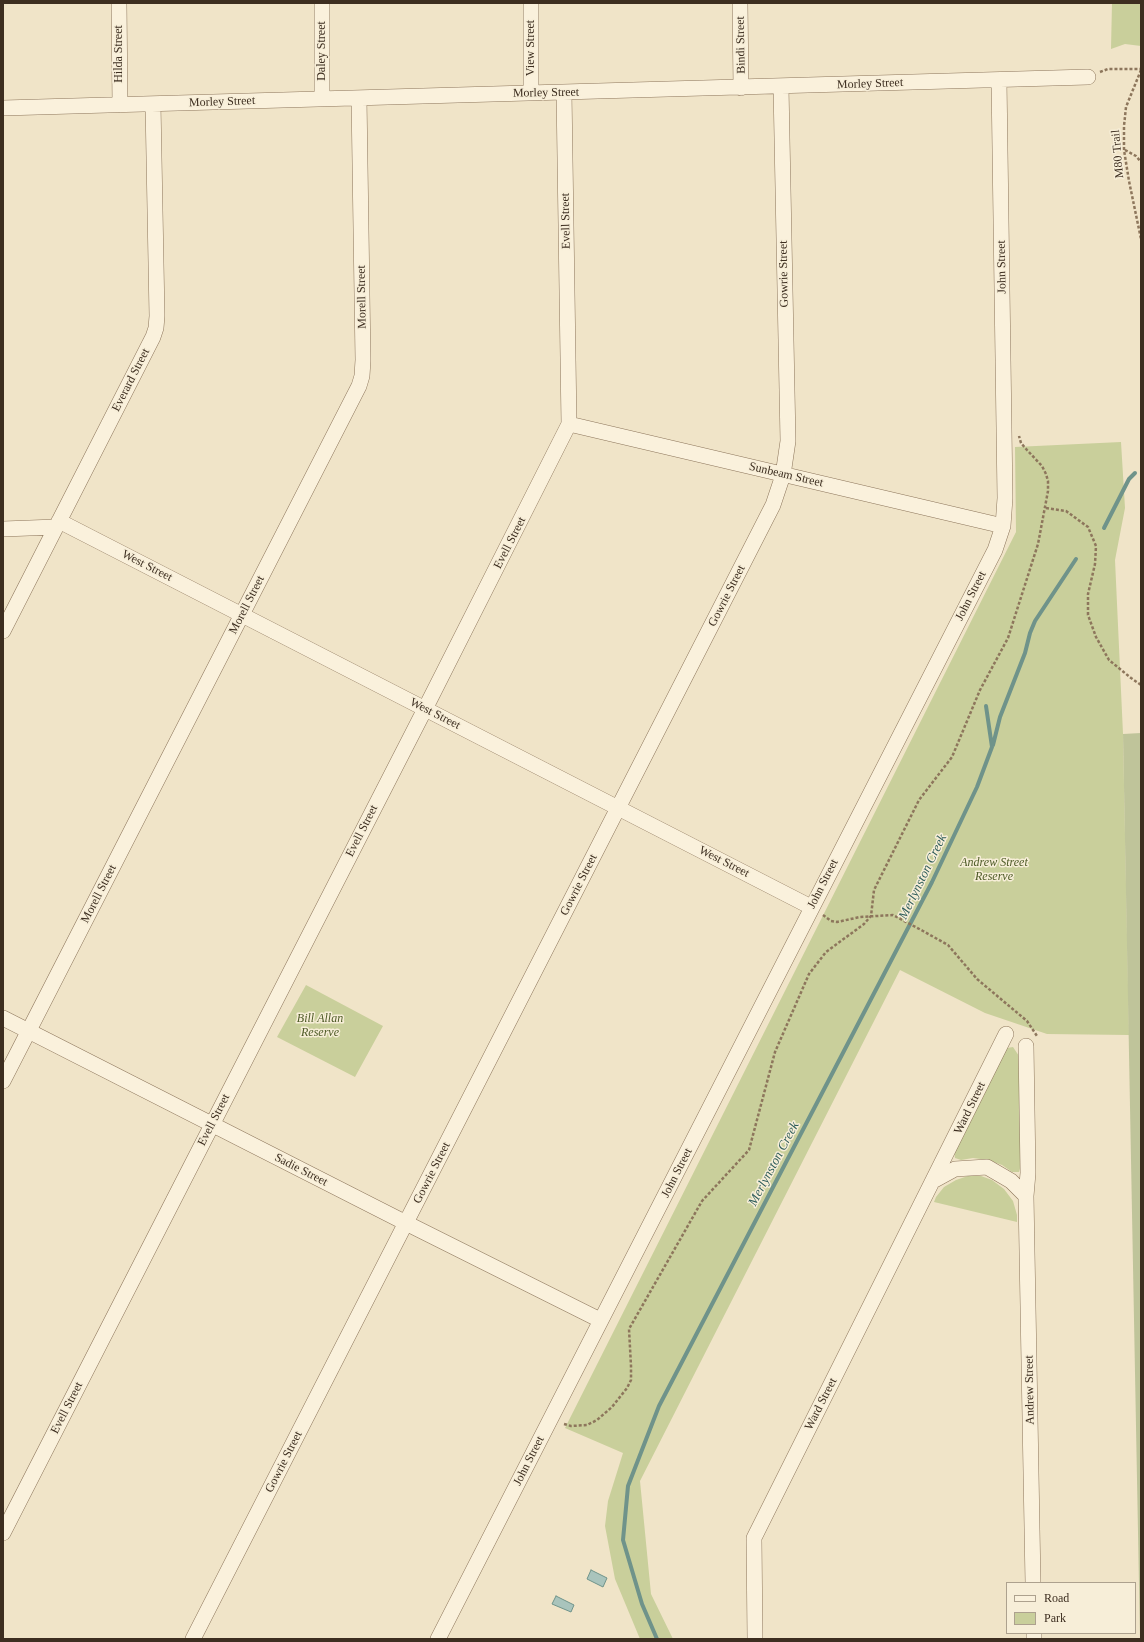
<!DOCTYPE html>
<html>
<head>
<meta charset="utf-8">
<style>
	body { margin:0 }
	#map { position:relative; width:1144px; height:1642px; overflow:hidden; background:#f0e4c8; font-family:Georgia,serif }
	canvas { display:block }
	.frame { position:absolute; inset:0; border:4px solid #3d2e20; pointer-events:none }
	.legend { position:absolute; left:1006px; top:1582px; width:130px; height:52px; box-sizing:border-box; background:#f7eed8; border:1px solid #ada18e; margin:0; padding:5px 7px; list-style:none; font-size:12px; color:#3d2e20 }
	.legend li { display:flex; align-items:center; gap:8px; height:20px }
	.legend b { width:20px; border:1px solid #ada18e }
</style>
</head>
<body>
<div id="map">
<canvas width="1144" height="1642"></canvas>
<div class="frame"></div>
<ul class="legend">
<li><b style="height:5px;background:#faf1dc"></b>Road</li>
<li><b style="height:11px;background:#c9cf9b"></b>Park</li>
</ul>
</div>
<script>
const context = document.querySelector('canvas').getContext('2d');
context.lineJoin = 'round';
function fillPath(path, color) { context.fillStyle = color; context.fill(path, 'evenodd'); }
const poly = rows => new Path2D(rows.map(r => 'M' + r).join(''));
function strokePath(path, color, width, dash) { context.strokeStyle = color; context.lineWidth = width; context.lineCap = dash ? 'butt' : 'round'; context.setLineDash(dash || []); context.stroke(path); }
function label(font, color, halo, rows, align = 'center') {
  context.font = font + ' Georgia,serif'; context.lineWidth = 3; context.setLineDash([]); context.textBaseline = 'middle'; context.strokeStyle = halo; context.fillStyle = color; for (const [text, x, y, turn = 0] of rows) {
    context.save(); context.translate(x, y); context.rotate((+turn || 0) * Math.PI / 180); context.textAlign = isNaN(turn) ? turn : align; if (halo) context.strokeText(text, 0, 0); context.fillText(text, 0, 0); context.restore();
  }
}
fillPath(poly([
	[1112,3,1141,3,1141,46,1125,44,1111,49],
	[1121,442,1125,508,1115,560,1123,734,1129,1035,1047,1034,985,1013,900,970,640,1481,651,1594,673,1639,640,1639,615,1579,605,1526,608,1501,623,1453,565,1428,1016,532,1015,447],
	[306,985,383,1026,355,1077,277,1037],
	[1013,1047,1019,1056,1021,1165,1019,1172,1012,1172,1002,1165,988,1160,973,1158,961,1160,955,1158,954,1151,1007,1048],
	[968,1176,981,1176,992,1180,1004,1189,1013,1201,1017,1215,1017,1222,934,1202,936,1197,944,1187,956,1180]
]), '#c9cf9b');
fillPath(poly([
	[1141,733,1141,1639,1140,1639,1123,734]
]), '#bfc49a');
const water = poly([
	[591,1570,607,1578,603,1587,587,1579,591,1570],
	[556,1596,574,1605,571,1612,552,1604,556,1596]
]);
fillPath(water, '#a9c4bc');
strokePath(water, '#6f938a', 1);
strokePath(poly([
	[1104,528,1129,479,1135,473],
	[993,745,1000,717,1025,653,1030,633,1035,621,1076,559],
	[657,1639,642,1604,623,1540,628,1486,659,1406,932,882,977,787,992,747,986,706]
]), '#6f938a', 4);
const minor = poly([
	[119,3,120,105],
	[322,3,322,99],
	[531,3,531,93],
	[740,3,741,88],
	[3,108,1088,77],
	[569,424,1003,526],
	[59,521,811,907],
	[3,529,56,527],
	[3,631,153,337,156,328,157,316,153,104],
	[3,1018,406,1223,600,1320],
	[1026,1046,1028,1173,1026,1196,1033,1583],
	[3,1081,359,386,362,376,363,360,359,98],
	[933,1181,955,1169,987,1167,1011,1181,1026,1196],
	[3,1533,425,709,569,424,564,92],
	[1034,1633,1034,1639],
	[193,1639,773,505,783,475,788,441,781,87],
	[438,1639,995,550,1003,526,1005,498,999,80],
	[755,1639,754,1538,1006,1034]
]);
strokePath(minor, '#8d765c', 16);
strokePath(poly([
	[1141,70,1126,107,1124,126,1124,150,1129,181,1141,239],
	[1100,72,1108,69,1141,69],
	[1125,150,1136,156,1141,162],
	[1046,508,1066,511,1088,527,1096,546,1095,564,1088,594,1088,615,1096,637,1109,660,1131,678,1141,685],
	[823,915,831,921,837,922,860,917,893,915,923,931,948,945,977,979,1027,1021,1037,1036],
	[564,1424,571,1426,587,1425,597,1420,612,1407,627,1388,631,1380,631,1366,629,1329,702,1201,749,1150,775,1052,809,974,826,952,864,924,871,916,874,890,919,800,952,757,980,690,1008,638,1038,544,1048,491,1048,481,1046,474,1042,466,1027,450,1021,443,1019,436]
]), '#8d765c', 2.5, [3, 2]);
strokePath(minor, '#faf1dc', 15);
label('12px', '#3d2e20', '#f7eed8', [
	["Bindi Street",741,45,-91],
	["View Street",531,48,-90],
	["Daley Street",322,51,-90],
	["Hilda Street",119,54,-90],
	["Morley Street",870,84,-2],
	["Morley Street",546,93,-1],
	["Morley Street",222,102,-2],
	["M80 Trail",1118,154,-95],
	["Evell Street",566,221,-91],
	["John Street",1002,267,-91],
	["Gowrie Street",784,274,-91],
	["Morell Street",362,297,-91],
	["Everard Street",131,380,-63],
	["Sunbeam Street",786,475,13],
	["Evell Street",510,543,-63],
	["West Street",147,566,27],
	["Gowrie Street",727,596,-63],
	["John Street",971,596,-63],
	["Morell Street",247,605,-63],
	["West Street",435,714,27],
	["Evell Street",362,831,-63],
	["West Street",724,862,27],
	["John Street",823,884,-63],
	["Gowrie Street",579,885,-63],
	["Morell Street",99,894,-63],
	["Ward Street",970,1108,-64],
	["Evell Street",214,1120,-63],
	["Sadie Street",301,1170,27],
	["Gowrie Street",432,1173,-63],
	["John Street",677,1173,-63],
	["Andrew Street",1030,1390,-91],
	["Ward Street",821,1404,-63],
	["Evell Street",67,1408,-63],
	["John Street",529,1461,-63],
	["Gowrie Street",284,1462,-63]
]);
label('italic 12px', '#4d5a26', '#f7eed8', [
	["Andrew Street",994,863],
	["Reserve",994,877],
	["Bill Allan",320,1019],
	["Reserve",320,1033]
]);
label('italic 13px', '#2f5d5a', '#f7eed8', [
	["Merlynston Creek",923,877,-64],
	["Merlynston Creek",774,1164,-62]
]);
</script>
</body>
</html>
